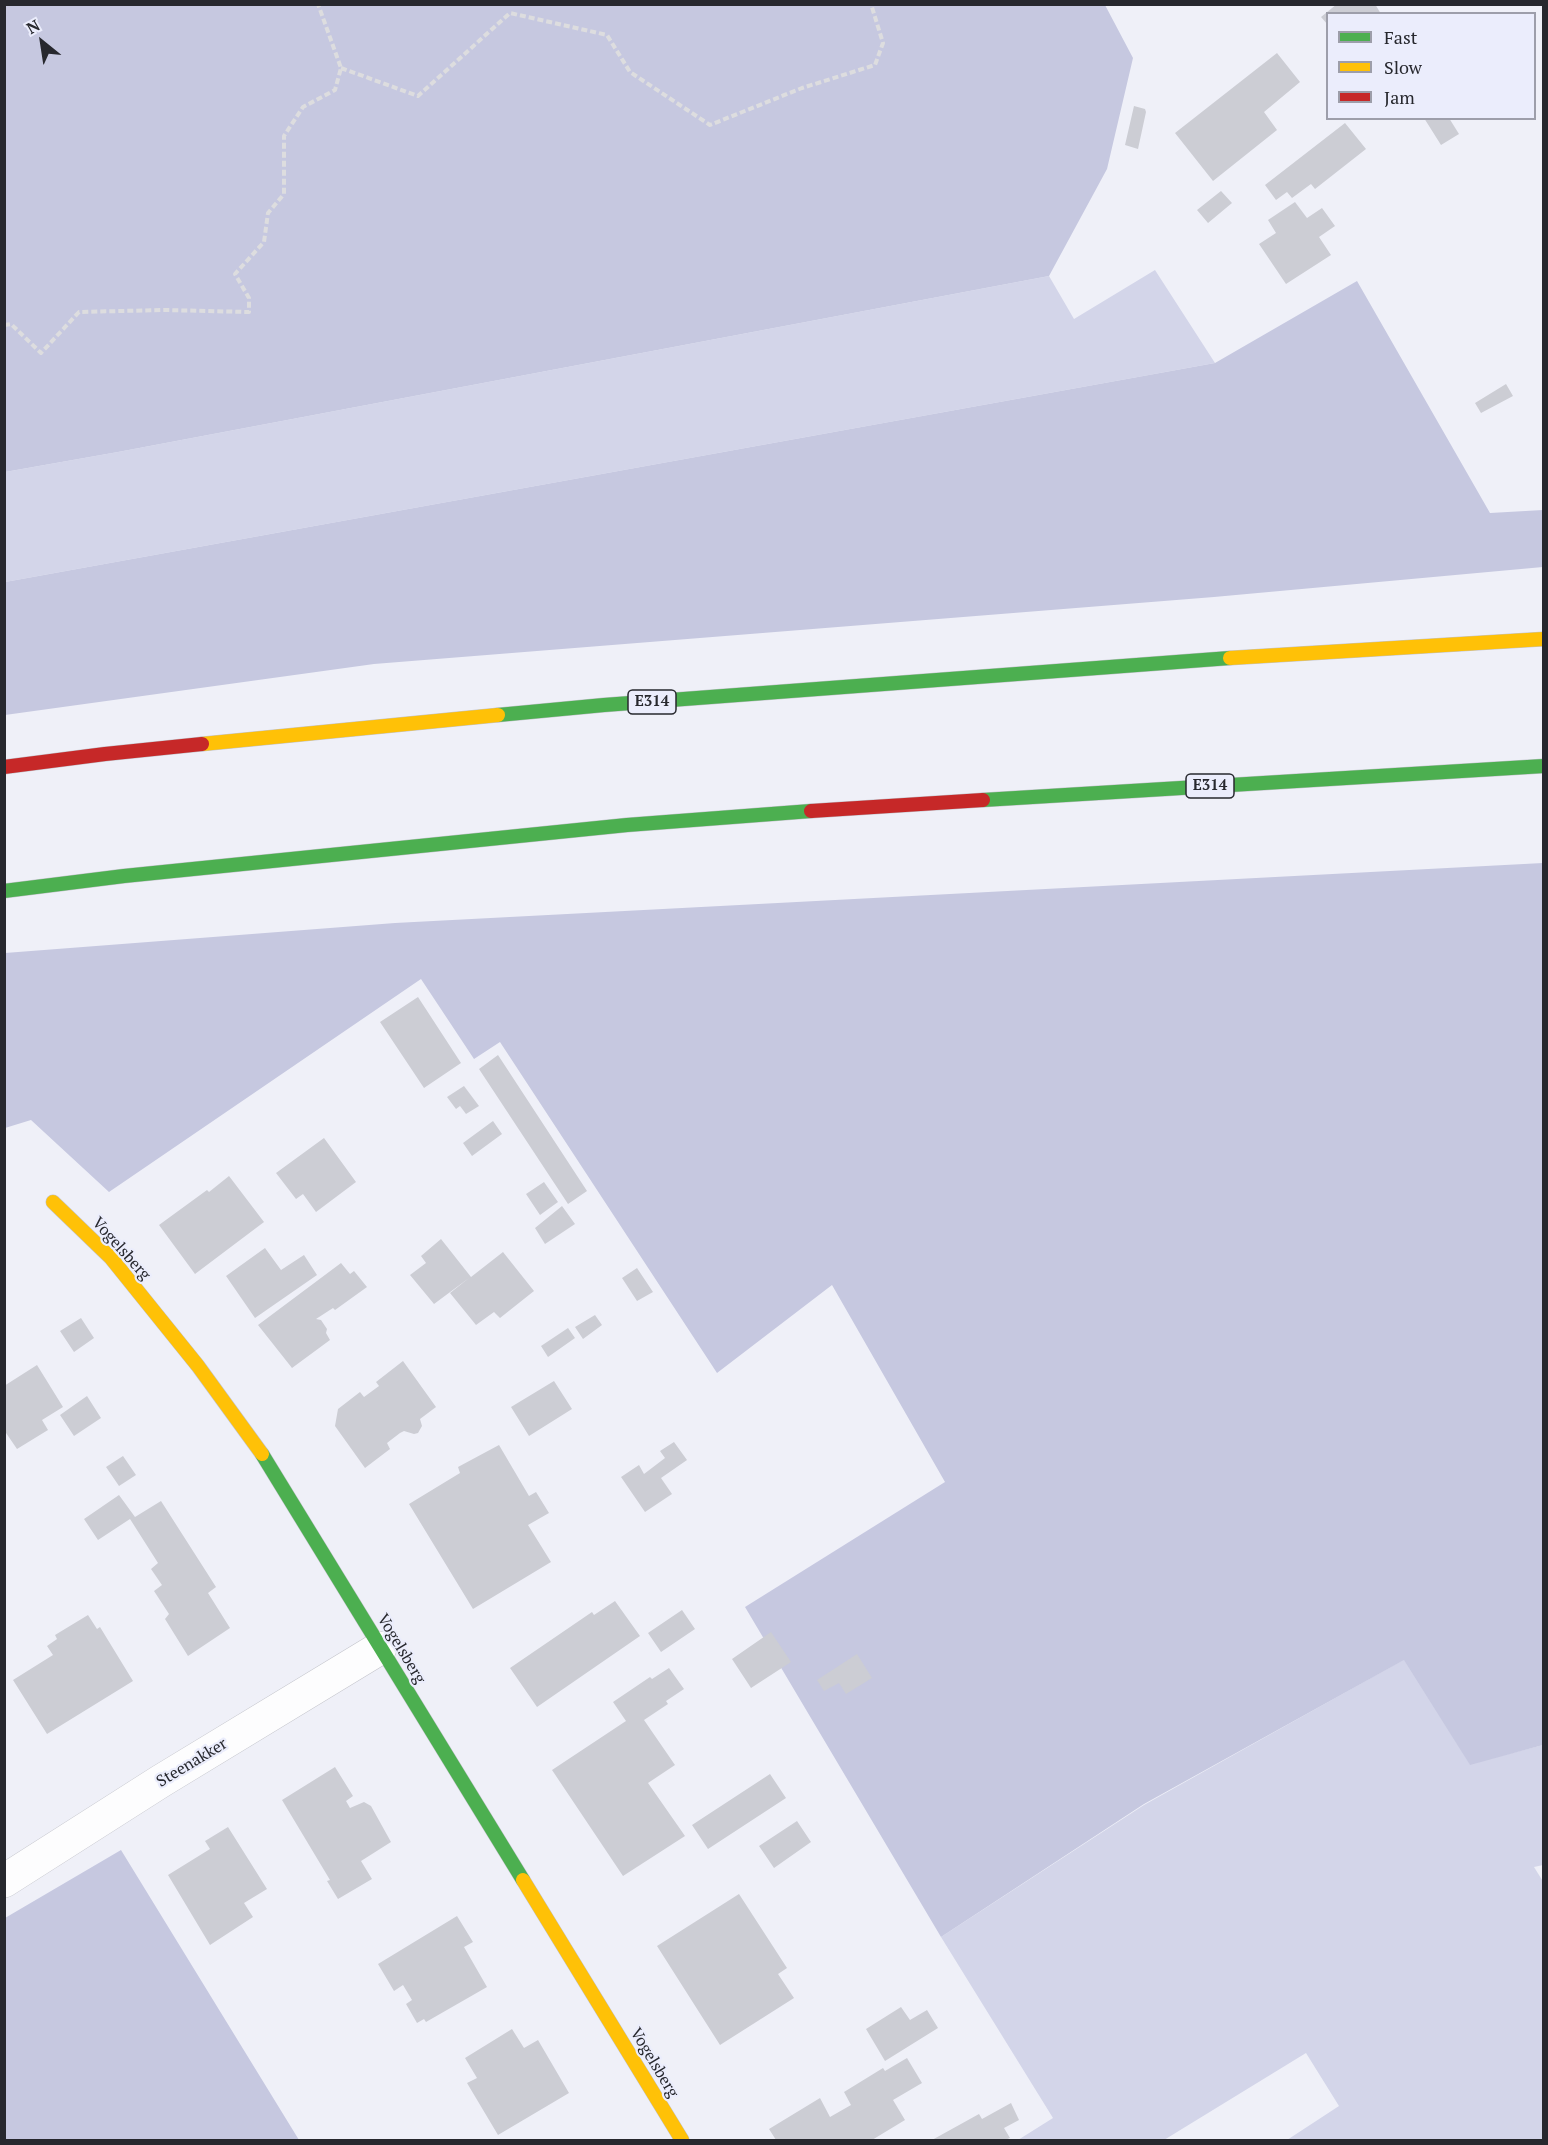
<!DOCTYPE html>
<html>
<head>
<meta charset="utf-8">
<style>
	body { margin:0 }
	#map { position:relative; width:1548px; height:2145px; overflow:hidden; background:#eff0f8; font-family:"PT Serif",serif }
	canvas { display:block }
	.frame { position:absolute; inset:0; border:6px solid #27282e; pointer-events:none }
	.legend { position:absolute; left:1326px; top:12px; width:210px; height:108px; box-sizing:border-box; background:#ebedfc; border:2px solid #9d9eaa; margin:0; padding:8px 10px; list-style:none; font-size:18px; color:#27282e }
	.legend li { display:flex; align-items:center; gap:12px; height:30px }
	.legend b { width:30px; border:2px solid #9d9eaa }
	.north { position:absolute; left:12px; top:12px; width:60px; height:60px; -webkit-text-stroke:4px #ebedfc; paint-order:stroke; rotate:330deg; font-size:16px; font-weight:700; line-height:24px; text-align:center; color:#27282e }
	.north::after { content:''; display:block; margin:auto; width:21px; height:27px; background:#27282e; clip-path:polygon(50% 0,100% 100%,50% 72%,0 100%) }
</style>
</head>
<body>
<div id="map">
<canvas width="1548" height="2145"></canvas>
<div class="frame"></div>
<ul class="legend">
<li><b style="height:8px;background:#4caf50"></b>Fast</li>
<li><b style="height:8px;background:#ffc107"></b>Slow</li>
<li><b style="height:8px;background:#c62828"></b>Jam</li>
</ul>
<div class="north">N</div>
</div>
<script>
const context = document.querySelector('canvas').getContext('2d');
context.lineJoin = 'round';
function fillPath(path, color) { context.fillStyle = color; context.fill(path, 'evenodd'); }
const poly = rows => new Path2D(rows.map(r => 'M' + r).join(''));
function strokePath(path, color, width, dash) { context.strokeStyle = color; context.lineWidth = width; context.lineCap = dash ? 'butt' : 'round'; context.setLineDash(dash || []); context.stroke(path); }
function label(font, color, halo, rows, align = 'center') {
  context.font = font + ' "PT Serif",serif'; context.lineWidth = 4.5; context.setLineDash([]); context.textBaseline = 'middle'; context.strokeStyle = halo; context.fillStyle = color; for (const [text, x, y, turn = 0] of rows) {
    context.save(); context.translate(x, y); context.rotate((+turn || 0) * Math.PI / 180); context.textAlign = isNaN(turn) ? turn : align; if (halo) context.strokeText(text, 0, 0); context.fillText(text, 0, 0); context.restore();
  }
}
fillPath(poly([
	[1155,270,1215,363,5,582,5,472,118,452,1049,276,1074,319],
	[1405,1659,1470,1764,1543,1745,1543,1865,1534,1867,1544,1883,1543,2140,1287,2140,1339,2106,1306,2053,1164,2140,1018,2140,1053,2118,941,1937,1144,1805]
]), '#d3d5e9');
fillPath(poly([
	[1105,5,1133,58,1107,169,1049,276,118,452,5,472,5,5],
	[1357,281,1490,513,1543,510,1543,567,1214,597,374,664,5,715,5,582,1215,363],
	[1543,863,1543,1745,1470,1765,1404,1660,1144,1804,941,1937,745,1607,945,1482,832,1285,717,1373,500,1042,474,1059,421,979,109,1192,31,1120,5,1128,5,953,395,923],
	[121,1850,299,2140,5,2140,5,1918]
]), '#c6c8e0');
fillPath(poly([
	[1337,4,1375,4,1381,14,1328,14,1328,25,1321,17],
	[1277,53,1300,82,1264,112,1277,130,1213,181,1175,133],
	[1134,106,1145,109,1146,112,1138,149,1125,145],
	[1424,118,1449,118,1459,134,1441,145],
	[1345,123,1366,149,1315,189,1311,184,1292,198,1287,192,1276,200,1265,185],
	[1221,191,1232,203,1208,223,1197,210],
	[1295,202,1307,218,1322,208,1335,226,1319,237,1331,255,1286,284,1259,244,1276,233,1268,220],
	[1506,384,1513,396,1481,413,1475,403],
	[418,997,461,1063,424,1088,380,1022],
	[498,1055,587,1191,568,1204,479,1069],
	[464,1086,479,1106,466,1114,460,1106,456,1109,447,1097],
	[493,1121,502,1134,472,1156,463,1143],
	[324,1138,356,1182,316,1212,303,1194,296,1199,276,1173],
	[229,1176,264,1222,195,1274,159,1225,207,1190,209,1192],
	[544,1182,558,1202,540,1215,526,1194],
	[562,1206,575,1224,545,1244,535,1228],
	[441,1239,471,1277,503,1252,534,1291,500,1318,494,1312,476,1325,450,1293,469,1278,434,1304,410,1275,426,1263,421,1256],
	[265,1248,281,1270,304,1255,317,1275,255,1318,226,1276],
	[341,1263,350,1274,354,1271,367,1287,335,1310,333,1308,316,1319,321,1320,327,1329,326,1333,330,1340,292,1368,258,1325],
	[637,1268,653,1292,637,1301,622,1278],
	[595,1315,602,1325,583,1339,575,1327],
	[81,1318,94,1338,74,1352,60,1331],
	[568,1328,575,1338,548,1357,541,1346],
	[403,1361,436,1407,420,1419,422,1426,418,1433,414,1434,404,1431,400,1433,387,1443,390,1449,365,1468,335,1426,338,1409,360,1392,364,1397,379,1386,376,1382],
	[37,1365,63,1407,42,1420,48,1430,17,1449,4,1430,4,1386],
	[554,1381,572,1409,529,1436,511,1407],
	[87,1396,101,1418,74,1436,60,1415],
	[674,1442,687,1460,661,1478,672,1494,645,1512,621,1477,639,1465,644,1474,665,1458,660,1451],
	[499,1445,529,1496,536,1492,549,1513,528,1525,551,1562,473,1609,409,1504,460,1473,458,1467],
	[123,1456,136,1475,119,1486,106,1467],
	[119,1495,135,1517,161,1501,216,1587,208,1593,230,1628,188,1656,165,1619,169,1614,154,1591,162,1585,151,1569,158,1563,130,1519,98,1540,84,1519],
	[615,1601,640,1636,537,1707,510,1668,592,1612,594,1615],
	[682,1610,695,1629,661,1652,648,1633],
	[88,1615,97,1629,100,1627,133,1681,47,1734,13,1680,53,1655,47,1646,57,1639,55,1635],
	[771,1632,791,1662,751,1688,732,1659],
	[857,1654,872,1678,846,1694,839,1683,824,1691,817,1680],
	[669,1668,684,1689,666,1701,668,1704,644,1720,675,1765,648,1783,685,1836,623,1876,552,1770,626,1721,613,1702,650,1677,652,1679],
	[335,1767,353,1796,346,1801,350,1808,364,1802,371,1806,391,1842,361,1861,372,1879,338,1899,327,1881,330,1880,282,1800],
	[770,1774,786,1798,708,1849,692,1825],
	[797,1821,811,1842,774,1868,759,1846],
	[228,1827,267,1889,244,1903,253,1917,210,1945,168,1875,210,1849,205,1841],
	[739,1894,787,1968,778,1974,794,1998,720,2045,657,1946],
	[457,1916,473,1942,464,1947,487,1987,426,2022,424,2019,417,2023,406,2004,412,2000,403,1985,394,1991,378,1964],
	[901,2007,910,2020,927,2010,938,2028,885,2061,866,2029],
	[512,2029,524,2048,538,2040,569,2093,498,2135,467,2083,477,2078,465,2058],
	[907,2058,922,2083,893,2100,905,2120,872,2140,776,2140,769,2129,820,2098,830,2117,851,2105,844,2092,883,2068,885,2071],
	[1011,2103,1019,2120,1004,2128,1010,2138,1005,2140,932,2140,979,2114,982,2119]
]), '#cccdd4');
const street = poly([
	[4,1881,161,1781,380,1648]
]);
const fast = poly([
	[498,715,604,705,1230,658],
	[983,800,1544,766],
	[4,891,124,876,627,825,811,811],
	[262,1454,523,1880]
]);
const slow = poly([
	[1230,658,1544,639],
	[202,744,498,715],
	[53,1202,111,1258,198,1366,262,1454],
	[523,1880,682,2140]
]);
const jam = poly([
	[4,767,105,754,202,744],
	[811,811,983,800]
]);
strokePath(street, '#c1c2c9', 34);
strokePath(fast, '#c1c2c9', 15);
strokePath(slow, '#c1c2c9', 15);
strokePath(jam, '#c1c2c9', 15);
strokePath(poly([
	[341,68,418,96,510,13,607,35,630,72,710,125,802,88,875,65,883,43,871,4],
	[4,325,11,324,41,353,79,312,164,310,249,312,249,298,235,274,264,242,268,213,284,194,284,136,303,107,335,90,341,68,318,4]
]), '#dddddf', 4, [6, 3]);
strokePath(street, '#fdfdfe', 33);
strokePath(fast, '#4caf50', 14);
strokePath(slow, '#ffc107', 14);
strokePath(jam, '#c62828', 14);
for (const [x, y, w] of [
	[652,702,48],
	[1210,786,48]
]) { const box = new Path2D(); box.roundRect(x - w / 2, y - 12, w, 24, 4.5); context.fillStyle = '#ebedfc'; context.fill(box); strokePath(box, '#27282e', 1.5); }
label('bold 15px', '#27282e', null, [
	["E314",652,702],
	["E314",1210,786]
]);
label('16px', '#27282e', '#ebedfc', [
	["Vogelsberg",121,1249,48],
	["Vogelsberg",401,1649,59],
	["Steenakker",192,1763,-31],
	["Vogelsberg",654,2063,59]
]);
</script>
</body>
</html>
